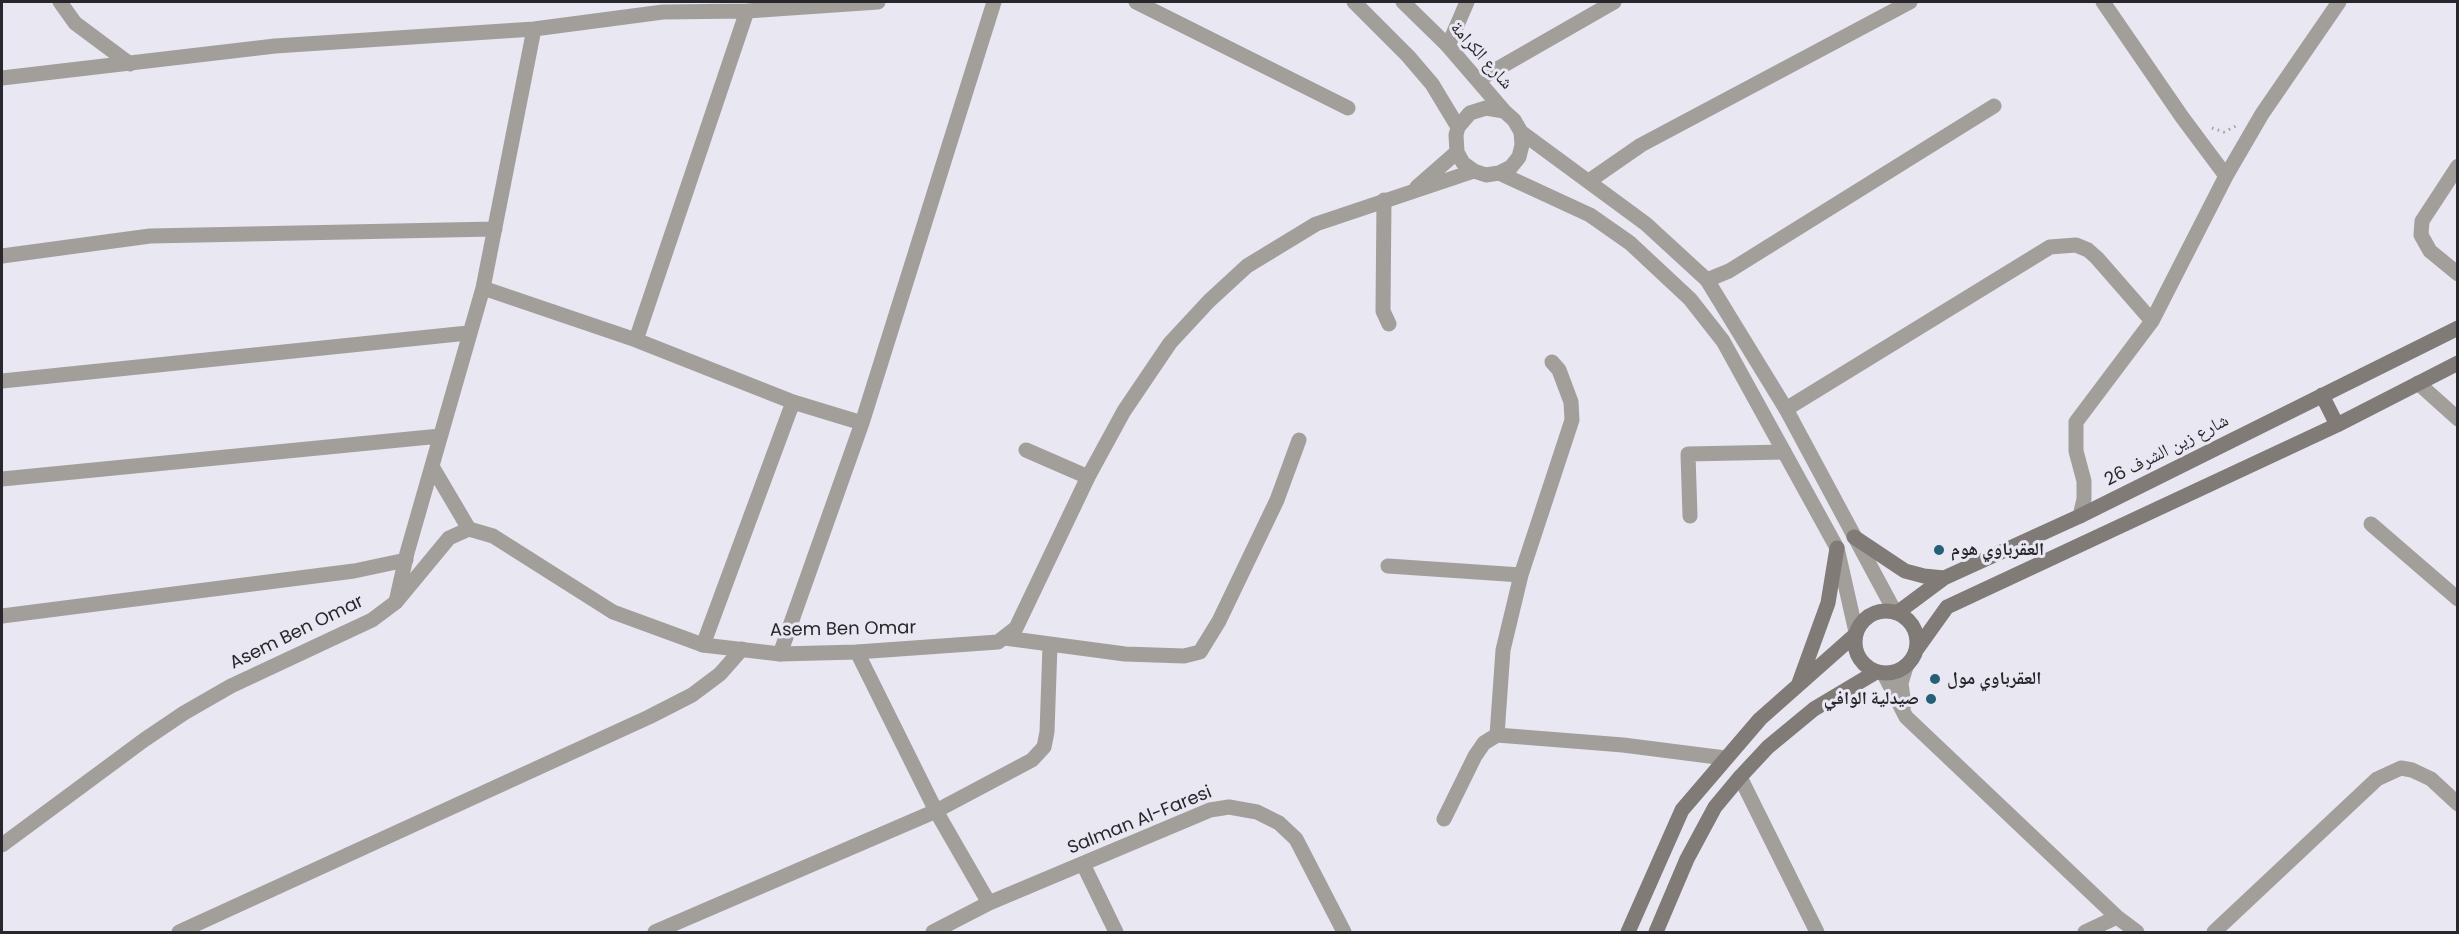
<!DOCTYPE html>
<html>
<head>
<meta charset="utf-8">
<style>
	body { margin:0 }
	#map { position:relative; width:2459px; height:934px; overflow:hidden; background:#e9e7f2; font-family:Poppins,sans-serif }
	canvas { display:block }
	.frame { position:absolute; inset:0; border:3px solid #28282c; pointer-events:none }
</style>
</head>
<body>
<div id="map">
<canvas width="2459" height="934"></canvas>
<div class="frame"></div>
</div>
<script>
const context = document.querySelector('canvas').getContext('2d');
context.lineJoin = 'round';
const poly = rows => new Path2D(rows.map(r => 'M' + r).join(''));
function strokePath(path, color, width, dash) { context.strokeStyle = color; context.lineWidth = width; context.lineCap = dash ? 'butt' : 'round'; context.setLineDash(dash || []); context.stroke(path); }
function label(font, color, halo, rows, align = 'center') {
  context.font = font + ' Poppins,"Noto Naskh Arabic",sans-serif'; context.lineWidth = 6; context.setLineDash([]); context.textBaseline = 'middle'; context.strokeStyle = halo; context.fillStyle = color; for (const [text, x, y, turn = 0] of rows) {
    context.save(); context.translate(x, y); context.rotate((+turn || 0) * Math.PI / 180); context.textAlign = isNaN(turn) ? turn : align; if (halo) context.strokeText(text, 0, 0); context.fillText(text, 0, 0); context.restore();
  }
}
strokePath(poly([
	[2212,128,2224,132,2236,126]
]), '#a09fa7', 3, [1.5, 4.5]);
strokePath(poly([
	[60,2,75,23,130,64],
	[1136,2,1348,108],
	[2103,2,2182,117,2226,176],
	[1448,46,1467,2],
	[2,78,275,46,534,29,663,12,747,11,878,2],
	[1478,80,1614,2],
	[2458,166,2422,221,2421,235,2430,251,2458,274],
	[1589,181,1641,145,1910,2],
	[1384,200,1383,311,1389,324],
	[2,256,150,236,495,229],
	[1707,280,1729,271,1994,106],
	[483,288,636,340,793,402,862,423],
	[636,340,747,11],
	[1552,362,1559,370,1571,402,1572,420,1521,575,1503,650,1497,735,1623,745,1725,758],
	[2,381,468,333],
	[2418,383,2458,419],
	[1786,409,2050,247,2076,245,2088,250,2097,258,2152,321],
	[1026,450,1088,477],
	[433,468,469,529],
	[2,479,440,436],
	[1690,516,1688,454,1784,452],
	[2080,516,2084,499,2084,481,2076,451,2076,422,2152,321,2226,176,2262,114,2339,2],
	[2371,524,2458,599],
	[1388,566,1521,575],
	[396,602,407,553,483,288,534,29],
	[2,616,354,571,406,560],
	[1005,638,1125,654,1184,656,1200,652,1219,621,1277,500,1299,440],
	[703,645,793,402],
	[857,652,936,811,989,903],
	[780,654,862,423,994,2],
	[1884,674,1906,717,2117,917,2137,932],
	[1904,705,1901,683,1906,667],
	[1740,777,1817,932],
	[1444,819,1475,756,1484,743,1497,735],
	[1083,864,1116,932],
	[179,932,649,717,692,695,720,674,742,649],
	[655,932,936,811,1032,760,1044,747,1047,732,1050,645],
	[933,932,989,903,1210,810,1229,807,1257,812,1279,823,1296,839,1344,932],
	[2085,932,2117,917],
	[2214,932,2377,779,2401,768,2412,770,2431,779,2458,804]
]), '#a29f9b', 15);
strokePath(poly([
	[1354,2,1408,56,1432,84,1458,127],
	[1403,2,1448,46,1504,111],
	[1521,132,1522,145,1519,157,1511,167,1499,173,1486,175,1474,171,1463,163,1457,152,1456,135,1458,127,1470,113,1486,108,1504,111,1514,120,1521,132,1646,224,1707,280,1786,409,1895,612],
	[1499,173,1590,215,1630,243,1690,299,1723,341,1837,548,1856,632],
	[1417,187,1457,152],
	[2,845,144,740,184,713,231,686,372,620,396,602,449,538,469,529,493,536,613,612,703,645,780,654,857,652,998,642,1016,628,1088,477,1124,411,1170,343,1209,301,1247,266,1316,224,1474,171]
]), '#a29f9b', 15);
strokePath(poly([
	[2322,395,2337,425],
	[1854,537,1905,571,1924,576,1944,578],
	'1855 642a31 31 0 1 1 62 0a31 31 0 1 1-62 0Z',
	[1897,613,1944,578,2080,516,2458,328],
	[1917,649,1947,607,2337,425,2458,363],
	[1799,683,1828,603,1837,548],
	[1628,932,1682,810,1760,719,1856,634],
	[1656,932,1687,859,1715,807,1740,777,1768,747,1814,709,1876,672]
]), '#807b76', 15);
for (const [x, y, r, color] of [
	[1939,550,6,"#255f78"],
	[1935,679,6,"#255f78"],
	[1931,699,6,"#255f78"]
]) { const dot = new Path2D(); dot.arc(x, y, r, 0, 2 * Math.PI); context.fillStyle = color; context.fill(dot); strokePath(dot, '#e9e7f2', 2); }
label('18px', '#28282c', '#e9e7f2', [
	["شارع الكرامة",1481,56,48],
	["شارع زين الشرف 26",2167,451,-27],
	["Asem Ben Omar",843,630,-1],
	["Asem Ben Omar",297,633,-26],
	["Salman Al-Faresi",1140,821,-22]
]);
label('bold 18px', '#28282c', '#e9e7f2', [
	["العقرباوي هوم",1951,550],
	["العقرباوي مول",1947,679],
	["صيدلية الوافي",1919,699,"right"]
], 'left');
</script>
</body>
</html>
